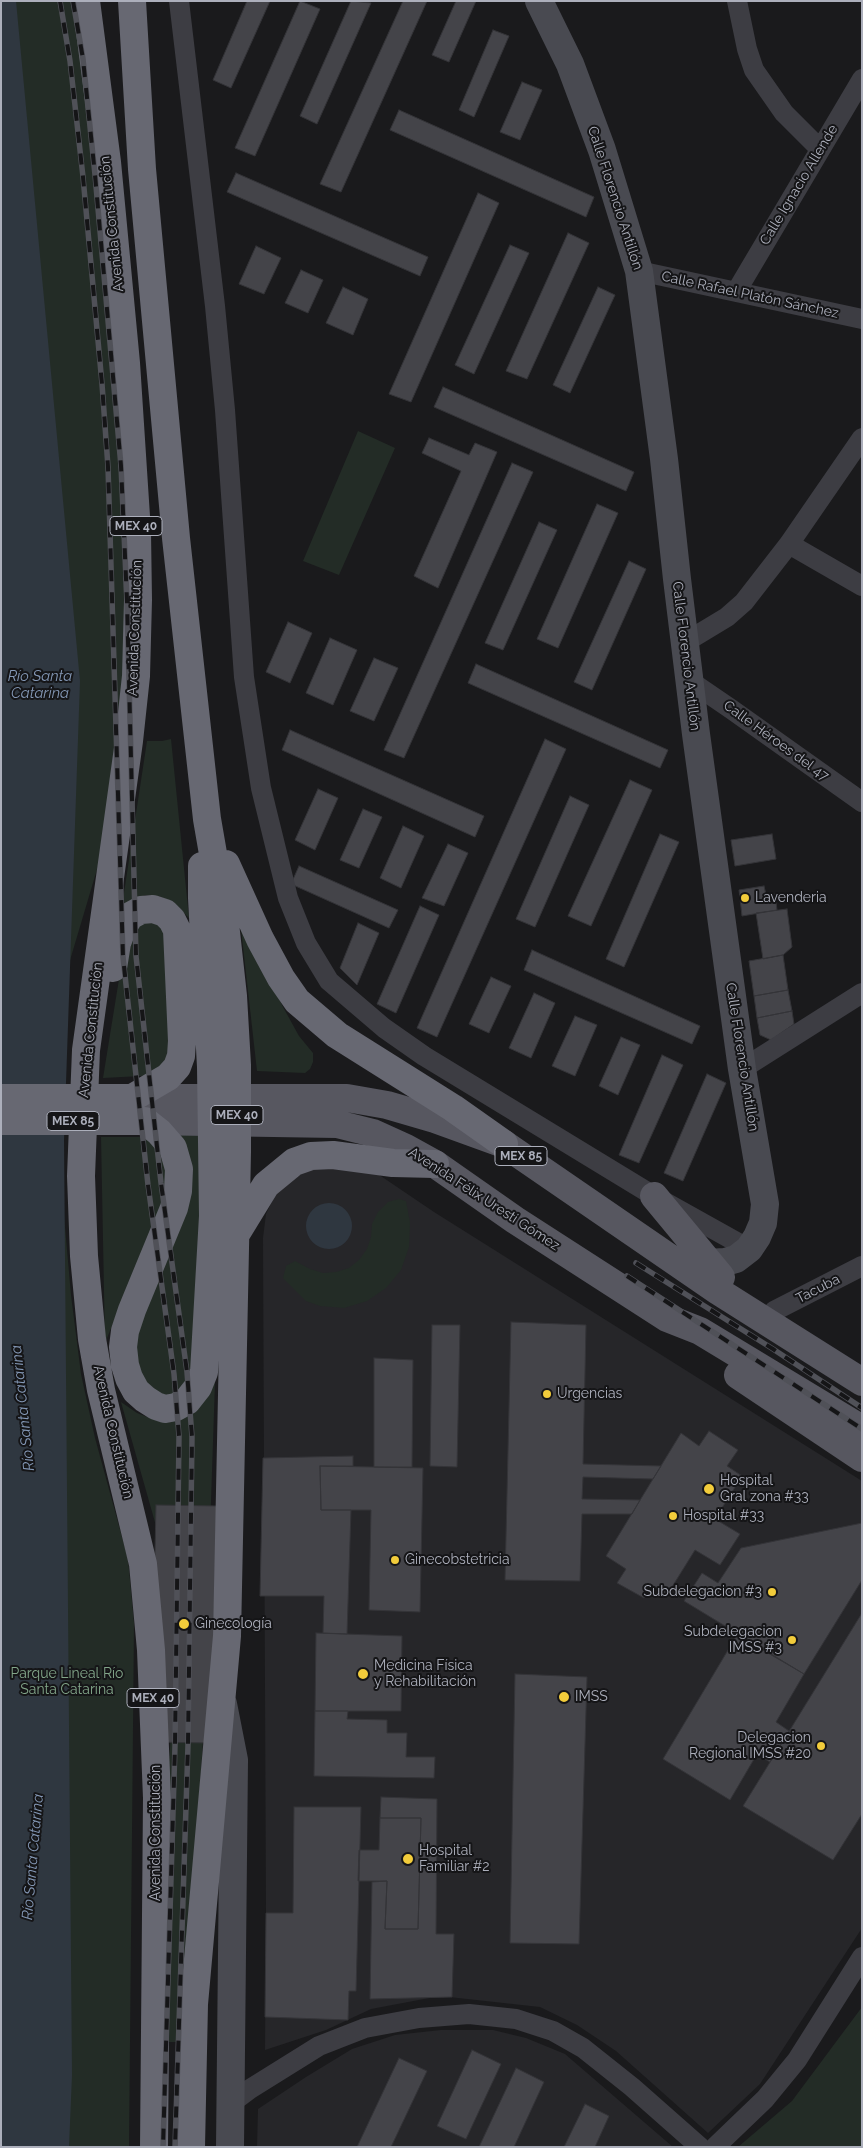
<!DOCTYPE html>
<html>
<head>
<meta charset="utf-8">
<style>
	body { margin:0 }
	#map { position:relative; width:863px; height:2148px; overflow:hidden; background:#1a1a1c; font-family:Raleway,sans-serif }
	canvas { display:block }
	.frame { position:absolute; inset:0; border:2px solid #acafbb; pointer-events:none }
</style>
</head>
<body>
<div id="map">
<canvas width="863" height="2148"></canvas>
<div class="frame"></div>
</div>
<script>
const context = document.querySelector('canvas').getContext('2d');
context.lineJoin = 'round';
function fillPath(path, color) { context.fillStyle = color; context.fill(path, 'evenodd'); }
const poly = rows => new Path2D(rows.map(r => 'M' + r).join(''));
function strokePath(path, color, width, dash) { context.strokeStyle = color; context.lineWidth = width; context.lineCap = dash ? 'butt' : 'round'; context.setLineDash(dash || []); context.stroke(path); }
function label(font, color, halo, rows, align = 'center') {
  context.font = font + ' Raleway,sans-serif'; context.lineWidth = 4; context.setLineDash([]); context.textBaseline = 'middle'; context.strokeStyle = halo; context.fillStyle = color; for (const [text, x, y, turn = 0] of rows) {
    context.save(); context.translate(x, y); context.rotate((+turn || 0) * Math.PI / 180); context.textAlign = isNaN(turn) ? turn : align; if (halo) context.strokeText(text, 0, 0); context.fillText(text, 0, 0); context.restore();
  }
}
fillPath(poly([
	[317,1163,366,1166,434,1212,862,1481,862,1928,760,2084,708,2133,616,2051,577,2025,540,2007,440,1996,371,2009,326,2030,265,2050,266,1913,263,1238,266,1214,277,1191],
	[441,2030,493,2030,526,2038,565,2054,673,2147,257,2147,258,2109,306,2077,352,2049,395,2035]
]), '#262629');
fillPath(poly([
	[1,1,72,1,95,161,111,309,129,603,117,802,60,994,62,1193,71,1295,81,1374,95,1438,128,1559,134,1623,129,2147,1,2147],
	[358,431,395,448,339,575,303,561],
	[171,739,189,918,174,903,159,896,145,895,122,906,147,741,162,741],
	[239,911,283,1007,299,1036,313,1053,313,1062,310,1069,305,1073,257,1071],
	[141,921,160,924,168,934,175,1050,160,1075,103,1078,125,942],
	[206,1132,190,1383,166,1399,155,1395,136,1370,134,1326,179,1134],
	[101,1137,141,1137,153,1142,163,1152,168,1189,105,1343],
	[399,1199,406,1201,410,1223,409,1247,401,1270,386,1288,367,1301,344,1308,320,1306,306,1301,283,1278,286,1266,295,1261,310,1269,323,1273,336,1272,349,1268,359,1260,367,1249,371,1237,372,1224,378,1212,388,1202],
	[215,1382,203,1740,191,1930,186,2042,159,2042,164,1827,174,1695,158,1533,121,1402,137,1413,150,1418,202,1402],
	[862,2007,862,2147,738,2147,792,2101]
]), '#232c26');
fillPath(poly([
	[1,1,16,1,80,681,64,1140,72,2075,69,2147,1,2147],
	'306 1226a23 23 0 1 1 46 0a23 23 0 1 1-46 0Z'
]), '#2f3740');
const building = poly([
	[247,1,270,1,231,88,213,80,247,1],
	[300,1,320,9,255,156,235,148,300,1],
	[351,1,371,3,317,124,300,116,351,1],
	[403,1,427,1,341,192,320,184,403,1],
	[456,1,476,1,449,62,432,55,456,1],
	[493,30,509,36,474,117,459,110,493,30],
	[522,82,542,90,520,140,500,132,522,82],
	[399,110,594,197,586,217,390,130,399,110],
	[236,173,428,257,420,276,227,192,236,173],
	[478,193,499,203,411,402,389,394,478,193],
	[568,233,589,243,527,379,506,371,568,233],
	[510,245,529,253,474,374,455,365,510,245],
	[256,246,281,258,264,294,239,284,256,246],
	[301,270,323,280,308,313,285,303,301,270],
	[343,287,368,299,353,335,326,323,343,287],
	[598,287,615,295,570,393,553,385,598,287],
	[443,387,634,472,626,491,434,407,443,387],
	[429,438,469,455,475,443,497,452,438,588,414,576,461,471,422,453,429,438],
	[512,463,533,472,404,758,384,750,512,463],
	[597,504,618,513,558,648,537,639,597,504],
	[539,522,557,530,503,650,485,643,539,522],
	[629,561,646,569,592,690,574,682,629,561],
	[288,622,312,633,290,683,266,672,288,622],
	[330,638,357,650,333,705,306,693,330,638],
	[374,658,398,668,374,721,350,711,374,658],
	[476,664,668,750,660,768,468,683,476,664],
	[290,730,484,816,475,837,282,750,290,730],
	[545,739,566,749,437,1037,417,1028,545,739],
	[630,780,652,790,591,926,568,916,630,780],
	[318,789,338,798,315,850,295,840,318,789],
	[570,796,589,805,535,927,516,919,570,796],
	[363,809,382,817,359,868,340,860,363,809],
	[403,826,424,836,401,888,380,878,403,826],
	[660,834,679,842,624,967,606,959,660,834],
	[772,834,776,859,735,866,731,840,772,834],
	[448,844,468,853,444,906,422,898,448,844],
	[299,866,398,910,389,928,291,884,299,866],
	[764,886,766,895,775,894,777,910,742,916,739,890,764,886],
	[420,906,439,915,396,1013,377,1004,420,906],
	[787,909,792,947,783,955,763,959,756,913,787,909],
	[358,923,379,933,357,985,340,968,358,923],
	[532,950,700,1026,692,1044,524,970,532,950],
	[783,955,788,990,754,996,749,961,783,955],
	[491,977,511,986,489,1033,469,1024,491,977],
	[788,990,792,1011,757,1018,754,996,788,990],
	[534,993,555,1003,531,1058,509,1048,534,993],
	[792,1011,794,1024,771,1040,760,1035,757,1018,792,1011],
	[575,1016,597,1025,575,1076,552,1066,575,1016],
	[621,1037,640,1045,618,1095,599,1086,621,1037],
	[662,1055,683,1065,639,1163,619,1155,662,1055],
	[707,1074,726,1083,683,1181,664,1173,707,1074],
	[511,1322,586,1325,583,1464,661,1466,653,1479,583,1477,582,1499,640,1500,632,1514,582,1514,580,1581,505,1580,511,1322],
	[432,1325,460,1325,457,1467,430,1466,432,1325],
	[374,1358,413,1360,412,1467,374,1467,374,1358],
	[709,1431,738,1450,727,1466,742,1476,715,1519,740,1534,720,1565,695,1550,667,1595,652,1585,644,1598,617,1583,626,1569,606,1556,681,1433,699,1446,709,1431],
	[353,1456,353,1466,320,1466,321,1510,351,1510,347,1634,323,1633,324,1596,260,1596,263,1458,353,1456],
	[320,1466,423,1468,420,1612,369,1610,371,1510,321,1510,320,1466],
	[156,1505,217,1506,211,1743,151,1742,156,1505],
	[862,1523,862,1580,804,1674,684,1601,702,1573,718,1583,741,1548,862,1523],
	[862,1613,862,1814,833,1860,743,1806,862,1613],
	[316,1633,402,1636,401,1711,315,1711,316,1633],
	[737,1635,804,1674,776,1722,789,1731,770,1762,757,1754,730,1800,663,1759,737,1635],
	[515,1674,587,1677,579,1944,510,1943,515,1674],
	[315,1711,348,1711,347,1719,387,1720,387,1733,407,1733,406,1757,435,1757,434,1778,314,1776,315,1711],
	[381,1797,437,1799,436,1934,454,1934,452,1997,370,1999,372,1882,387,1881,385,1929,418,1929,421,1818,380,1818,381,1797],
	[294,1807,361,1807,356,1991,349,1991,348,2020,265,2017,266,1913,293,1913,294,1807],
	[380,1818,421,1818,418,1929,385,1929,387,1881,358,1881,359,1850,379,1850,380,1818],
	[472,2050,501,2064,466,2139,437,2126,472,2050],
	[399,2058,427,2071,391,2147,357,2147,399,2058],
	[516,2068,544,2082,514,2147,479,2147,516,2068],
	[585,2104,609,2116,595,2147,564,2147,585,2104]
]);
fillPath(building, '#444449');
strokePath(building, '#343438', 1);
strokePath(poly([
	[179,1,215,306,225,410,244,677,261,788,288,898,306,943,329,981,384,1028,424,1056,654,1196,749,1249],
	[737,1,747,49,754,70,784,113,820,149],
	[639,271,862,319],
	[736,292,862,79],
	[789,544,862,586],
	[684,643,727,617,744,602,789,544,862,438],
	[690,681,731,709,862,802],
	[742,1069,862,993],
	[774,1311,862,1266],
	[230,2104,250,2089,319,2046,365,2028,419,2018,469,2014,516,2019,553,2031,583,2048,632,2087,700,2147],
	[715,2147,765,2099,797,2060,862,1957]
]), '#3d3d43', 20);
strokePath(poly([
	[539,1,570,64,602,150,639,271,664,459,677,579,696,734,742,1069,765,1204,763,1223,757,1237,749,1249,736,1259,725,1262,688,1264],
	[223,1704,234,1760,230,2147]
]), '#494a51', 28);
strokePath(poly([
	[132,1098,347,1098,387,1105,435,1119,504,1144,718,1291,862,1382],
	[145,1121,337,1124,373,1133,406,1148,435,1164,515,1220,667,1318,700,1331,862,1429],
	[654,1196,721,1277],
	[738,1375,862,1458]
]), '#575760', 28);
strokePath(poly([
	[86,1,107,162,126,363,137,532,138,600,136,676,129,741,86,1050,81,1176,84,1256,92,1339,101,1390,143,1564,151,1650,157,1798,154,2147],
	[132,1,142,169,176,538,207,819,225,923,233,996,237,1065,237,1152,227,1636,194,2004,191,2147],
	[226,864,260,939,281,978,297,1001,337,1035,453,1108,504,1144],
	[1,1098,132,1098,168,1077,177,1067,181,1056,182,1041,177,930,172,920,165,913,153,909,141,910,130,916,123,927,117,943,113,968],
	[1,1121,145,1121,159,1132,173,1148,179,1169,178,1191,174,1208,132,1310,125,1331,123,1347,125,1365,129,1378,136,1391,145,1399,156,1406,165,1409,176,1407,187,1401,198,1387,204,1372,213,1216,211,1067,202,898,202,866],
	[236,1234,266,1185,294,1162,311,1156,333,1155,393,1163,435,1164]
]), '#676872', 28);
const rail = poly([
	[60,1,70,61,83,177,102,384,108,467,123,957,148,1185,174,1374,179,1436,175,1746,163,2147],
	[73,1,83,59,95,175,121,466,127,601,136,956,161,1183,187,1372,192,1437,188,1745,175,2147],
	[636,1263,773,1349,862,1408],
	[627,1276,862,1429]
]);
strokePath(rail, '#505158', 5.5);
strokePath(rail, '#151517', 4, [11]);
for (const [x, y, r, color] of [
	[745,898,5,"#f2cc3b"],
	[547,1394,5,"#f2cc3b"],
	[709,1489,6,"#f2cc3b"],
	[673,1516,5,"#f2cc3b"],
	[395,1560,5,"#f2cc3b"],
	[772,1592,5,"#f2cc3b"],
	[184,1624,6,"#f2cc3b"],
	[792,1640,5,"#f2cc3b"],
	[363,1674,6,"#f2cc3b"],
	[564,1697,6,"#f2cc3b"],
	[821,1746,5,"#f2cc3b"],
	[408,1859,6,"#f2cc3b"]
]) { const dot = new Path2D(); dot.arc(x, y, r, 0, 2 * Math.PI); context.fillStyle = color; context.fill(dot); strokePath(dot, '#151517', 2); }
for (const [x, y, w] of [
	[136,526,52],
	[237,1115,52],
	[73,1121,52],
	[521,1156,52],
	[153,1698,52]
]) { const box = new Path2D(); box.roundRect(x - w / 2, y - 9.5, w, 19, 4); context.fillStyle = '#151517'; context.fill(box); strokePath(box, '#acafbb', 1); }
label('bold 12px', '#acafbb', null, [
	["MEX 40",136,526],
	["MEX 40",237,1115],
	["MEX 85",73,1121],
	["MEX 85",521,1156],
	["MEX 40",153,1698]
]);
label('14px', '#acafbb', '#151517', [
	["Calle Ignacio Allende",799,185,-59],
	["Calle Florencio Antillón",615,198,72],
	["Avenida Constitución",112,224,-96],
	["Calle Rafael Platón Sánchez",750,295,12],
	["Avenida Constitución",135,628,-88],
	["Calle Florencio Antillón",686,656,83],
	["Calle Héroes del 47",776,741,36],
	["Avenida Constitución",91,1030,-84],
	["Calle Florencio Antillón",742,1057,81],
	["Avenida Félix Uresti Gómez",484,1199,33],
	["Tacuba",818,1289,-27],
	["Avenida Constitución",113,1432,77],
	["Avenida Constitución",156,1833,-90]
]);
label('14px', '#acafbb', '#151517', [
	["Lavenderia",755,898],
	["Urgencias",557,1394],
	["Hospital",720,1481],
	["Gral zona #33",720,1497],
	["Hospital #33",683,1516],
	["Ginecobstetricia",405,1560],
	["Subdelegacion #3",762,1592,"right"],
	["Ginecología",195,1624],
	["Subdelegacion",782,1632,"right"],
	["IMSS #3",782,1648,"right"],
	["Medicina Física",374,1666],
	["y Rehabilitación",374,1682],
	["IMSS",575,1697],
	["Delegacion",811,1738,"right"],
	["Regional IMSS #20",811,1754,"right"],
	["Hospital",419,1851],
	["Familiar #2",419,1867]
], 'left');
label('14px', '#83a68a', '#151517', [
	["Parque Lineal Río",67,1674],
	["Santa Catarina",67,1690]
]);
label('italic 15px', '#8498b6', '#151517', [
	["Río Santa",40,676],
	["Catarina",40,693],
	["Río Santa Catarina",23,1408,-96],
	["Río Santa Catarina",33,1857,-85]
]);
</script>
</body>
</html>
